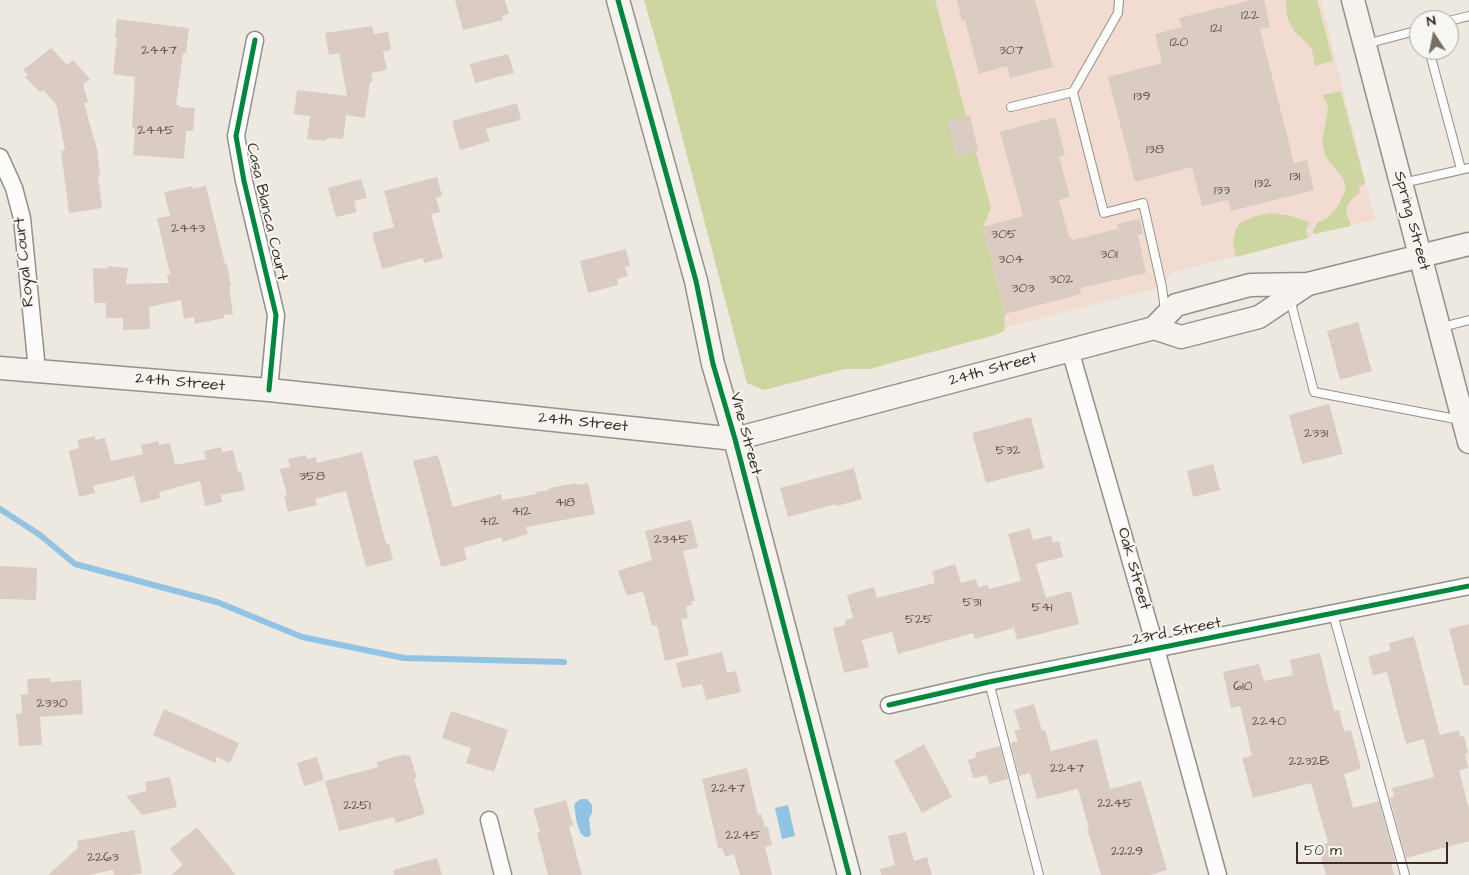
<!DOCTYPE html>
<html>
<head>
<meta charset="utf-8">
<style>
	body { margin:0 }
	#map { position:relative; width:1469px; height:875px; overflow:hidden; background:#ede9e0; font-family:"Architects Daughter",sans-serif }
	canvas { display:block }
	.north { position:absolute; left:1409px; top:10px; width:50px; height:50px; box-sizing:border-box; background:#f6f6f2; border:1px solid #aba49d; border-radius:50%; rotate:349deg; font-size:14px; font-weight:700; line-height:20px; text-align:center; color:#3b2a1e }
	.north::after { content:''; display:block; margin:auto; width:18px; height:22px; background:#796d62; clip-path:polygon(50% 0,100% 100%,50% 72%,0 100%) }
	.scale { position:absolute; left:1296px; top:842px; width:152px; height:22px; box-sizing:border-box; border:2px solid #3b2a1e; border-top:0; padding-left:6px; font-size:15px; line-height:18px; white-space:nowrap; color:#3b2a1e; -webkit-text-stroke:4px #f6f6f2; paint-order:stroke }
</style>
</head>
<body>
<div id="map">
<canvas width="1469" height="875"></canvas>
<div class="north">N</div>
<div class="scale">50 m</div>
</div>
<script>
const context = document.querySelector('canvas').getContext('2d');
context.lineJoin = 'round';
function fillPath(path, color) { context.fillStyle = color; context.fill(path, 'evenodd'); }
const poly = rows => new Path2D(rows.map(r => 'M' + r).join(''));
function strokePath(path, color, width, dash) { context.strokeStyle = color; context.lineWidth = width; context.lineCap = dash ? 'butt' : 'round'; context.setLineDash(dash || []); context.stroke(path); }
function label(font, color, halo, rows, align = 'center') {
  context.font = font + ' "Architects Daughter",sans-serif'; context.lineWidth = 4; context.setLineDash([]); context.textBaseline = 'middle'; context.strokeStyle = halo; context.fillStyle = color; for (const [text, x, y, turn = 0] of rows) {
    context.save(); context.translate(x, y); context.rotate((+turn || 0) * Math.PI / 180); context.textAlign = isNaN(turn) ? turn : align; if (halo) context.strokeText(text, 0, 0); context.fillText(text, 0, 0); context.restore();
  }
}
fillPath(poly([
	[644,0,1321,0,1375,220,1314,234,1308,238,1171,273,1162,287,1006,327,1004,331,995,335,869,369,845,369,764,390,747,383,669,87]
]), '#f2dcd1');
fillPath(poly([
	[644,0,935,0,991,208,983,227,1005,313,1004,331,995,335,869,369,845,369,764,390,747,383,669,87],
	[1286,0,1317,0,1333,61,1315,66,1312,50,1308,44,1295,32,1288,20,1286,7],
	[1341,91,1365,183,1359,187,1360,192,1352,199,1346,208,1347,214,1351,226,1314,234,1313,230,1318,222,1324,220,1328,217,1338,206,1346,189,1343,178,1328,160,1325,155,1322,141,1328,110,1327,103,1322,95],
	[1271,213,1291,216,1310,222,1306,229,1308,238,1236,257,1233,241,1236,229,1240,223,1256,216]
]), '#cdd6a0');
fillPath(poly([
	[581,799,587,799,592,805,592,813,589,819,591,834,589,837,585,837,581,834,577,824,574,805,576,802],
	[788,805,795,836,782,839,775,808]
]), '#93c3e2');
strokePath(poly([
	[0,509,40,535,75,564,217,602,302,637,404,658,564,662]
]), '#93c3e2', 6);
fillPath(poly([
	[455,0,505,0,509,14,502,16,503,20,463,30],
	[957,0,1035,0,1053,67,1010,78,1007,66,979,74,965,20,962,21],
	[1252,0,1264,0,1270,27,1260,29,1294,163,1307,160,1314,190,1231,211,1228,200,1202,206,1192,167,1135,182,1108,77,1162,63,1155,34,1182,27,1179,18],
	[117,19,189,28,186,53,183,53,176,105,179,105,179,107,195,108,193,131,186,131,184,159,133,155,135,128,132,128,135,77,113,74,117,38,115,38],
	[372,26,374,34,388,32,391,50,383,51,387,70,371,73,373,81,370,82,365,118,346,115,343,139,327,138,326,141,307,139,310,116,294,114,297,90,347,96,339,53,329,55,325,33],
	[51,48,67,65,73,60,90,79,83,84,88,102,84,103,97,149,100,176,98,176,102,208,69,213,61,151,65,150,56,104,43,90,40,92,25,77,28,74,23,70],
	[508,54,514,73,475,83,470,64],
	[517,103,521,120,486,129,490,141,460,150,452,121],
	[970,115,978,151,957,157,947,121],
	[1055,117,1065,155,1059,157,1070,197,1059,200,1069,237,1071,237,1072,240,1118,229,1117,224,1140,219,1143,234,1138,235,1146,273,1080,288,1081,294,1005,314,983,227,1023,216,1000,132],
	[437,177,442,196,436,198,440,212,431,214,443,258,424,263,423,258,382,269,372,233,394,227,384,191],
	[361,179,367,198,354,201,357,212,336,217,328,188],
	[192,186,193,189,206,186,225,264,227,264,231,286,229,287,233,314,224,315,224,318,195,324,194,317,184,319,181,300,149,307,150,329,123,330,123,318,106,318,106,303,94,303,93,268,107,269,108,266,128,268,126,284,169,283,167,275,170,274,157,218,170,216,164,192],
	[626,249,630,266,625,267,628,276,617,279,618,285,588,293,580,261],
	[1358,322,1372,371,1340,380,1327,331],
	[1329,404,1343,454,1302,464,1289,415],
	[1031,417,1044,468,986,483,972,433],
	[95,436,95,440,105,438,111,461,143,454,141,445,158,441,159,445,170,443,175,465,206,459,204,451,221,447,222,452,233,450,238,472,241,471,245,490,221,495,222,502,205,506,200,481,159,492,160,498,141,503,134,476,93,486,95,493,79,497,69,451,79,448,77,440],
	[362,452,386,544,389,544,393,560,366,567,346,491,315,499,317,505,288,512,284,496,287,495,280,469,290,467,288,459,306,455,307,459,316,457,317,463],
	[438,455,453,507,501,494,502,500,537,494,536,492,549,490,549,488,576,483,577,485,588,483,595,514,526,527,528,534,503,542,501,537,464,548,467,560,441,567,413,461],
	[1213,464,1220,490,1193,497,1187,471],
	[854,468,862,499,837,506,836,504,788,517,780,488],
	[691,520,698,548,683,551,695,601,692,601,692,605,686,607,688,618,681,619,689,655,665,661,657,625,652,626,643,591,627,596,618,571,652,560,645,531],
	[1030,528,1033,540,1051,535,1053,543,1059,541,1063,557,1036,564,1046,598,1071,591,1079,624,1017,640,1014,628,975,639,973,633,898,654,892,632,862,640,869,667,844,673,833,628,846,625,845,620,853,618,847,595,874,587,877,598,935,583,932,571,955,564,961,583,976,579,978,587,988,585,989,589,1021,581,1008,534],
	[0,566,37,568,36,600,0,599],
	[1469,624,1469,685,1464,686,1449,629],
	[1414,636,1440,735,1459,730,1460,737,1464,736,1468,753,1465,754,1468,768,1459,770,1469,809,1469,841,1406,858,1390,798,1394,796,1392,788,1434,777,1424,739,1406,744,1387,672,1373,675,1368,657,1391,650,1389,643],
	[722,652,727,673,736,671,741,692,706,700,702,684,682,688,676,663],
	[1320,653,1334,711,1339,710,1344,731,1351,730,1361,769,1344,774,1353,808,1379,801,1395,861,1391,862,1394,875,1326,875,1318,846,1328,843,1311,783,1253,798,1242,758,1252,756,1240,706,1231,708,1223,672,1259,664,1264,681,1293,675,1290,660],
	[50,678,50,682,81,680,83,714,40,717,42,745,19,746,16,714,22,713,21,695,28,694,27,679],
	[1034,704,1042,731,1045,730,1051,751,1097,739,1110,789,1141,781,1167,870,1150,875,1101,875,1087,828,1089,828,1078,789,1037,799,1030,773,1019,776,1011,743,1018,741,1014,731,1020,729,1014,710],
	[164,709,239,743,230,763,217,757,215,763,153,735],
	[451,711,508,730,494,772,466,763,471,748,442,738],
	[924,744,952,797,922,813,894,761],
	[1000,746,1008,779,989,784,987,775,973,778,968,760,976,757,975,753],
	[405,754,405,756,410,755,417,778,414,779,425,814,396,823,394,817,339,831,325,781,378,767,377,762],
	[317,757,324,780,304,786,297,763],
	[747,768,758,815,761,814,765,827,768,827,772,845,765,847,772,875,740,875,734,854,725,857,722,848,718,849,713,826,702,779],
	[170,777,177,807,142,815,126,796,147,791,145,782],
	[566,800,573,825,569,827,582,875,548,875,537,833,540,832,533,809],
	[197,827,236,875,171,875,183,865,170,849],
	[134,830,142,873,131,875,114,875,113,870,89,875,48,875,78,848,77,841],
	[906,832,914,861,927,857,932,875,881,875,880,869,895,865,888,836],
	[437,858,442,875,394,875,393,870]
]), '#daccc2');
const lane = poly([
	[1449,21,1469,16],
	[1366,44,1419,30],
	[1429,50,1461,169],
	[1073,92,1118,13,1119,0],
	[1011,107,1073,92,1104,213,1143,203,1162,287,1165,311],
	[1403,183,1469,168],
	[1290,299,1314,392,1461,420],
	[1442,327,1469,320],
	[1333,614,1405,875],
	[989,682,1039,875]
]);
const street = poly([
	[255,40,236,136,244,181,276,315,269,390],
	[0,157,14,188,22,218,37,370],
	[1070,350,1156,649,1218,875],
	[889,705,989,682,1469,586],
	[489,820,503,875]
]);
const secondary = poly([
	[618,0,696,281,713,364,735,439,849,875],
	[1353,0,1469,442],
	[1154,328,1176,305,1250,285,1308,284,1469,244],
	[0,368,269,390,735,439,1154,328,1181,337,1259,317,1308,284]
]);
strokePath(lane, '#95908a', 10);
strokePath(street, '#95908a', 19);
strokePath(secondary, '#95908a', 25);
strokePath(lane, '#fcfcfa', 8);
strokePath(street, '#fcfcfa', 16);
strokePath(secondary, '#f6f3ef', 22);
strokePath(poly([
	[618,0,696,281,713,364,735,439,849,875],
	[255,40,236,136,244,181,276,315,269,390],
	[889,705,989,682,1469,586]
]), '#00873e', 5);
label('14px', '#635247', null, [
	["122",1250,16],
	["121",1216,29],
	["120",1179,43],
	["2447",159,51],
	["307",1011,51],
	["139",1142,97],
	["2445",156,131],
	["138",1155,150],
	["131",1295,177],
	["132",1263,184],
	["133",1222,191],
	["2443",188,229],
	["305",1004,235],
	["301",1109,255],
	["304",1011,260],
	["302",1061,280],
	["303",1023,289],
	["2331",1316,434],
	["532",1008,451],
	["358",312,477],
	["418",565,503],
	["412",521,512],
	["412",489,522],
	["2345",671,540],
	["531",972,603],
	["541",1042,608],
	["525",919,620],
	["610",1243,687],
	["2330",52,704],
	["2240",1269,722],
	["2232B",1309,762],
	["2247",1067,769],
	["2247",728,789],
	["2245",1115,804],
	["2251",357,806],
	["2245",743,836],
	["2229",1127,852],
	["2263",103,858]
]);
label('16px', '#3b2a1e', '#f6f6f2', [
	["Casa Blanca Court",266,212,77],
	["Spring Street",1411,221,75],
	["Royal Court",25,262,-96],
	["24th Street",993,370,-15],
	["24th Street",180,383,5],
	["24th Street",583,423,6],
	["Vine Street",745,434,75],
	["Oak Street",1133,569,74],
	["23rd Street",1177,632,-11]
]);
</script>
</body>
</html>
